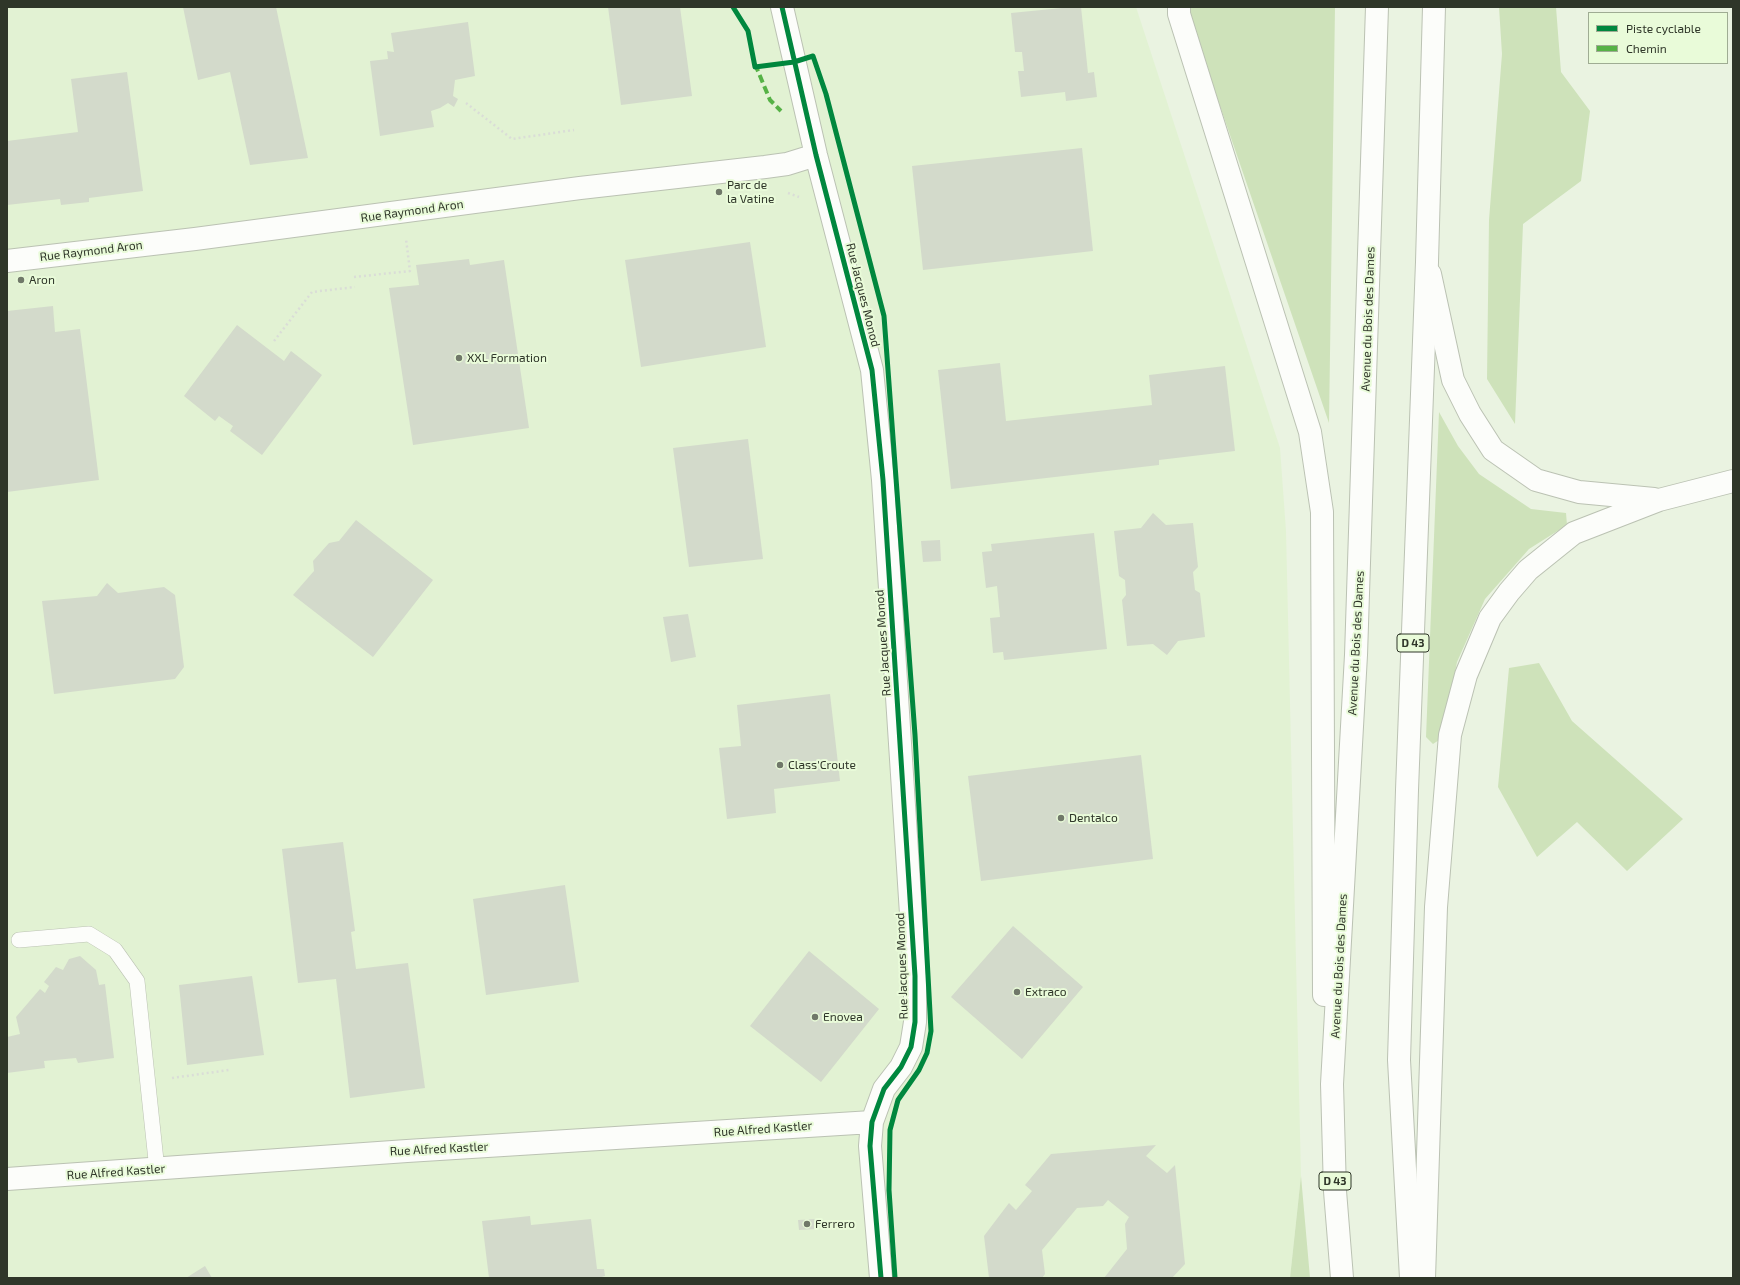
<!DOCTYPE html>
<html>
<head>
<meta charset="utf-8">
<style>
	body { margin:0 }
	#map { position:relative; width:1740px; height:1285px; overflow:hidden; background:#eaf3e1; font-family:"Exo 2",sans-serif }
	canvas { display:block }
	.frame { position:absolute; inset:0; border:8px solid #2f3629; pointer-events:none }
	.legend { position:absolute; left:1588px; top:12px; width:140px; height:52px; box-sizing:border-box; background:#e9fbd9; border:1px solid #9fac93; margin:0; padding:5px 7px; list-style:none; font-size:12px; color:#2f3629 }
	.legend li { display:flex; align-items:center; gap:8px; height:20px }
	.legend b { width:20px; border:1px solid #9fac93 }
</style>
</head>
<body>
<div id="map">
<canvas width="1740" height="1285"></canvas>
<div class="frame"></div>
<ul class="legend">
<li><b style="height:5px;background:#00873e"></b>Piste cyclable</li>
<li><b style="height:5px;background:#56b246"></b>Chemin</li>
</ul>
</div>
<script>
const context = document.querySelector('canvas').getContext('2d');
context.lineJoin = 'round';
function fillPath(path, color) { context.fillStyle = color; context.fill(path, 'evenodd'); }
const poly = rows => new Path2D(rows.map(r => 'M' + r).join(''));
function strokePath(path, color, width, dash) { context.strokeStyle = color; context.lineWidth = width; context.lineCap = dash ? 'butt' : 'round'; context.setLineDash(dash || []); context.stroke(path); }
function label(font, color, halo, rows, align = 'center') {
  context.font = font + ' "Exo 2",sans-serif'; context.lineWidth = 4; context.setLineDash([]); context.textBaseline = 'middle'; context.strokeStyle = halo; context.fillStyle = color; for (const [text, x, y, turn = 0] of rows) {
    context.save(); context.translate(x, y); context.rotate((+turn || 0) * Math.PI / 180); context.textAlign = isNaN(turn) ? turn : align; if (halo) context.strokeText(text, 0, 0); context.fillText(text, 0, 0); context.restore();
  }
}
fillPath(poly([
	[7,7,1136,7,1280,448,1286,531,1301,1176,1290,1278,7,1278]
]), '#e2f2d3');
fillPath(poly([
	[1186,7,1335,7,1329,423],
	[1499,7,1556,7,1561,72,1590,111,1581,181,1523,224,1515,424,1487,379,1489,220,1502,54],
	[1439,412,1458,446,1479,474,1531,509,1566,513,1567,525,1529,549,1485,599,1457,662,1442,738,1433,744,1426,737],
	[1539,663,1572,721,1683,819,1627,871,1577,822,1537,857,1498,787,1509,668],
	[1301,1176,1310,1278,1290,1278]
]), '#cee2ba');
fillPath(poly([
	[183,7,276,7,308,158,250,165,230,72,198,80],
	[608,7,680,7,692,96,621,105],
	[1072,7,1081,7,1088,73,1094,72,1097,97,1066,101,1065,92,1021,97,1018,71,1024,71,1022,52,1015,52,1011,13],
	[468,22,475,76,455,80,453,96,458,99,454,107,448,103,440,108,431,111,434,127,380,136,370,61,388,59,387,51,394,52,391,33],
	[127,72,143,191,89,198,89,202,61,205,60,199,7,205,7,141,78,132,71,79],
	[1082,148,1093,251,923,270,912,166],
	[750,242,766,347,641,367,625,260],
	[469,259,470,265,504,260,529,428,413,445,389,288,419,285,416,265],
	[53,306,55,332,80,329,99,480,7,492,7,311],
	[237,325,284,361,291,351,322,375,262,455,230,431,233,426,219,416,215,421,184,396],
	[1000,363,1006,421,1152,405,1149,375,1225,366,1235,451,1159,460,1159,465,951,489,938,370],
	[748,439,763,559,689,567,673,448],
	[1153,513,1166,525,1193,523,1198,567,1193,572,1195,590,1200,593,1205,637,1178,641,1167,655,1153,644,1127,646,1122,600,1126,595,1125,580,1119,576,1114,531,1141,528],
	[356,520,433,580,373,657,293,595,314,571,313,561,329,543,339,541],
	[1094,533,1107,649,1004,660,1003,652,993,653,990,618,1000,617,997,586,986,588,982,552,992,551,991,544],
	[940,540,941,561,923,562,921,541],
	[107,583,118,593,164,587,175,595,184,667,175,679,54,694,42,601,97,596],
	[688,614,696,657,671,662,663,617],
	[830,694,840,781,774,789,776,813,727,819,719,748,741,746,737,705],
	[1141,755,1153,859,981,881,968,776],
	[343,842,355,931,351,932,356,969,408,963,425,1088,350,1098,336,979,298,983,282,849],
	[565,885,579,982,486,995,473,899],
	[1013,926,1083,987,1022,1059,951,997],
	[809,951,879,1009,821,1082,750,1026],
	[80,956,96,970,99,985,105,984,114,1058,78,1063,76,1058,44,1061,45,1068,7,1073,7,1037,20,1034,16,1017,40,989,45,993,49,986,44,982,56,967,63,970,69,959],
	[252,976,264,1055,187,1065,179,985],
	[1156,1145,1146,1156,1167,1173,1175,1165,1185,1264,1172,1278,1104,1278,1127,1249,1125,1224,1129,1217,1108,1200,1103,1206,1077,1208,1042,1250,1045,1274,1042,1278,989,1278,984,1236,1009,1203,1016,1210,1032,1191,1025,1185,1051,1154],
	[530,1216,531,1225,591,1219,597,1269,604,1269,605,1276,598,1278,489,1278,482,1221],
	[816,1219,817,1229,799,1230,798,1220],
	[205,1266,212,1278,186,1278]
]), '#d3dacb');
const lane = poly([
	[19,940,89,934,115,950,137,981,157,1170]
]);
const street = poly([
	[782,7,816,155,872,370,883,480,915,976,915,1022,911,1047,901,1067,884,1089,872,1122,870,1146,881,1278],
	[7,261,195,239,580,188,765,167,787,164,816,155],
	[7,1179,407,1151,872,1122]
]);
const secondary = poly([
	[1430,274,1453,380,1470,414,1493,450,1536,480,1579,492,1654,499],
	[1424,1278,1436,907,1450,735,1466,675,1490,618,1509,592,1528,570,1574,533,1659,500,1733,481]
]);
const highway = poly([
	[1179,7,1179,14,1310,432,1322,512,1324,995],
	[1342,1278,1335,1191,1332,1084,1356,655,1377,7],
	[1411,1278,1399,1060,1407,790,1427,262,1434,7]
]);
strokePath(lane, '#bbc2b3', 16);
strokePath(street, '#bbc2b3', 24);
strokePath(secondary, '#bbc2b3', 24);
strokePath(highway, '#bbc2b3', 24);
strokePath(poly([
	[466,103,512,139,574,130],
	[788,193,799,197],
	[354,277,410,271,406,239],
	[274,341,312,292,355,287],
	[172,1078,229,1070]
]), '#daddd7', 2.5, [2, 3]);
strokePath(lane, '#fcfdfa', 15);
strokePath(street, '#fcfdfa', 22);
strokePath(secondary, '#fcfdfa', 22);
strokePath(highway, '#fcfdfa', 22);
strokePath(poly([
	[755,64,770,100,781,111]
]), '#56b246', 4, [8, 4]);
strokePath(poly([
	[733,7,748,31,755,67,794,62,813,56,826,94,884,316,915,735,931,1031,927,1053,919,1070,898,1100,890,1130,889,1190,895,1278],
	[782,7,816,155,872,370,883,480,915,976,915,1022,911,1047,901,1067,884,1089,872,1122,870,1146,881,1278]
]), '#00873e', 5);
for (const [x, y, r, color] of [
	[719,192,4,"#707869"],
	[21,280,4,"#707869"],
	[459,358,4,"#707869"],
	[780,765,4,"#707869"],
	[1061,818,4,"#707869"],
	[1017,992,4,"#707869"],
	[815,1017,4,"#707869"],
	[807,1224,4,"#707869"]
]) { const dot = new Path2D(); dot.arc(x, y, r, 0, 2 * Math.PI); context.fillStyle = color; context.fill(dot); strokePath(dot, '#e9fbd9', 1.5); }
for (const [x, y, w] of [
	[1413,643,32],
	[1335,1181,32]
]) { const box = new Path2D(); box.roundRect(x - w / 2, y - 9, w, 18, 3); context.fillStyle = '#e9fbd9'; context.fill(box); strokePath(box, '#2f3629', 1); }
label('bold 11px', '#2f3629', null, [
	["D 43",1413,643],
	["D 43",1335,1181]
]);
label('12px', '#2f3629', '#e9fbd9', [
	["Parc de",727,185],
	["la Vatine",727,199],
	["Aron",29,280],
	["XXL Formation",467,358],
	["Class'Croute",788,765],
	["Dentalco",1069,818],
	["Extraco",1025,992],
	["Enovea",823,1017],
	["Ferrero",815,1224]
], 'left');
label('12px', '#2f3629', '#e9fbd9', [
	["Rue Raymond Aron",412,211,-8],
	["Rue Raymond Aron",91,251,-7],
	["Rue Jacques Monod",863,295,76],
	["Avenue du Bois des Dames",1368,319,-88],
	["Rue Jacques Monod",883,643,-94],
	["Avenue du Bois des Dames",1356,643,-87],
	["Rue Jacques Monod",902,966,-92],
	["Avenue du Bois des Dames",1339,966,-87],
	["Rue Alfred Kastler",763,1129,-4],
	["Rue Alfred Kastler",439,1149,-3],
	["Rue Alfred Kastler",116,1172,-4]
]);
</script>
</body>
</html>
